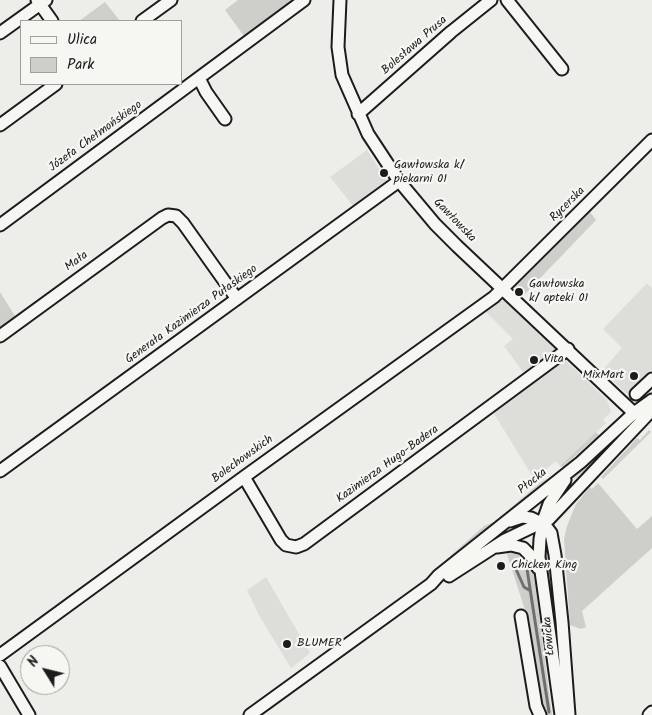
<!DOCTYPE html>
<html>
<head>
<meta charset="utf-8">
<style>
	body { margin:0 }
	#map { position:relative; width:652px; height:715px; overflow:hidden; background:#edede9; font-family:Kalam,sans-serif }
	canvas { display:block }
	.legend { position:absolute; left:20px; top:20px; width:162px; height:65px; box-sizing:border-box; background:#f6f6f2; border:1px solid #9f9f9c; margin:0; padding:6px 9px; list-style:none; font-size:15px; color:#1c1c1c }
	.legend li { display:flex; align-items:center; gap:10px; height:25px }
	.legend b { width:25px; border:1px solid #9f9f9c }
	.north { position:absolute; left:20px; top:645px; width:50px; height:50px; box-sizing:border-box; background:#f6f6f2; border:1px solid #9f9f9c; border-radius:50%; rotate:306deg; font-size:14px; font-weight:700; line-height:20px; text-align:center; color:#1c1c1c }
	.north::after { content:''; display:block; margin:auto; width:18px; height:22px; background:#1c1c1c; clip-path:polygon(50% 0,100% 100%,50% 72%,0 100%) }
</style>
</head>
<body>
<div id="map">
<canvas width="652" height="715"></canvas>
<ul class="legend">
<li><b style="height:6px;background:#f6f6f2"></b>Ulica</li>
<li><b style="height:14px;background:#cececb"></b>Park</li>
</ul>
<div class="north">N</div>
</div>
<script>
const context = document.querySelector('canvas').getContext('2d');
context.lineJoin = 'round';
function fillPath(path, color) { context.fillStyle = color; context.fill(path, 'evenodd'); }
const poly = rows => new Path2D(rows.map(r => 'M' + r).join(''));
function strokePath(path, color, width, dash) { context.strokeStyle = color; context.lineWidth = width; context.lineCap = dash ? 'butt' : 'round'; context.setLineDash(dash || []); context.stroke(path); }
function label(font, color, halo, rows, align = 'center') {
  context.font = font + ' Kalam,sans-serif'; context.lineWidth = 4.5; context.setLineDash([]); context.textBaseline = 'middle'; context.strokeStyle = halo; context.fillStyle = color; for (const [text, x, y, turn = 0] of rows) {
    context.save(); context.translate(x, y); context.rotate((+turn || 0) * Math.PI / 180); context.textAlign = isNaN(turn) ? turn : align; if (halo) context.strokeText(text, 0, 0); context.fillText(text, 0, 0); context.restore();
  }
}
fillPath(poly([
	[367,150,387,181,353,206,330,177],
	[647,283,652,288,652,370,627,394,602,371,622,348,603,329],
	[503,300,558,352,526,376,504,346,513,339,486,312],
	[564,359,607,400,611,412,603,420,606,423,560,466,556,461,534,479,493,412],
	[266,577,310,653,291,668,260,617,247,590]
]), '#ddddda');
fillPath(poly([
	[238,0,293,0,244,36,225,10],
	[105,2,120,21,79,21],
	[590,206,593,209,590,212,596,220,523,296,512,285],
	[0,292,15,316,0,327],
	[626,428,600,457,572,481,556,505,569,484,579,473],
	[649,430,651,432,603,479,601,477,637,438,640,440],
	[596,432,599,435,563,467,560,466],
	[552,476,553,476,439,566,484,526,494,522,541,482],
	[598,483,637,529,652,516,652,548,582,611,586,627,581,629,570,625,564,539,567,526,576,504,590,487,592,489],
	[545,541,550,560,557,648,544,562],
	[511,550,522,553,533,567,552,715,543,715,530,637,529,619,524,607,506,551]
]), '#cececb');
strokePath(poly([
	[522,561,527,569,549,712],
	[515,567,524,587,529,590]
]), '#6f6f6d', 3);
const minor = poly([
	[37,0,52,21],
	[340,0,338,47,342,75,368,134,399,181,435,224,457,246,634,413,641,415,652,410],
	[507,0,562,69],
	[142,21,171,0],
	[0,33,46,0],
	[199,78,206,92,225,119],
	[358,114,451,32,491,0],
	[0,125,56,84],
	[0,225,304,0],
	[0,336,162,218,168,215,176,216,183,223,237,299],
	[636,394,652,379],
	[0,471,399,181],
	[244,477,281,540,286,545,296,547,304,544,568,349],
	[510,521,522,517,531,518,545,525,551,533,555,555,562,622,569,715],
	[497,547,511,545,523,548,531,556,538,568],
	[449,576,505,540,549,519,651,411],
	[521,616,536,706,540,715],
	[0,655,244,477,494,297,652,140],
	[0,666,29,715],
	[250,715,431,584,439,575,581,462,634,413,652,400],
	[561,715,539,557,540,539,544,518,549,504,565,480],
	[649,715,652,712]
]);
strokePath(minor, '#1c1c1c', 15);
strokePath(minor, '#f6f6f2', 11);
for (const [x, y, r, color] of [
	[384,173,5,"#1c1c1c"],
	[519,292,5,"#1c1c1c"],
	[534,360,5,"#1c1c1c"],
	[634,376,5,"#1c1c1c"],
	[501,566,5,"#1c1c1c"],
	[287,644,5,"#1c1c1c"]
]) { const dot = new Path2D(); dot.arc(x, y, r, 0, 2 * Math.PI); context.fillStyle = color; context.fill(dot); strokePath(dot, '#f6f6f2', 2); }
label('12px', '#1c1c1c', '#f6f6f2', [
	["Bolesława Prusa",415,46,-41],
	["Józefa Chełmońskiego",96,137,-36],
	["Rycerska",568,205,-45],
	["Gawłowska",454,221,46],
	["Mała",77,262,-36],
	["Generała Kazimierza Pułaskiego",192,315,-36],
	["Bolechowskich",243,460,-36],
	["Kazimierza Hugo-Badera",388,465,-36],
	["Płocka",533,482,-39],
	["Łowicka",550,636,-95]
]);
label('12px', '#1c1c1c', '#f6f6f2', [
	["Gawłowska k/",394,166],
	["piekarni 01",394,180],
	["Gawłowska",529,285],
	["k/ apteki 01",529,299],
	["Vita",544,360],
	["MixMart",624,376,"right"],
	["Chicken King",511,566],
	["BLUMER",297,644]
], 'left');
</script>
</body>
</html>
